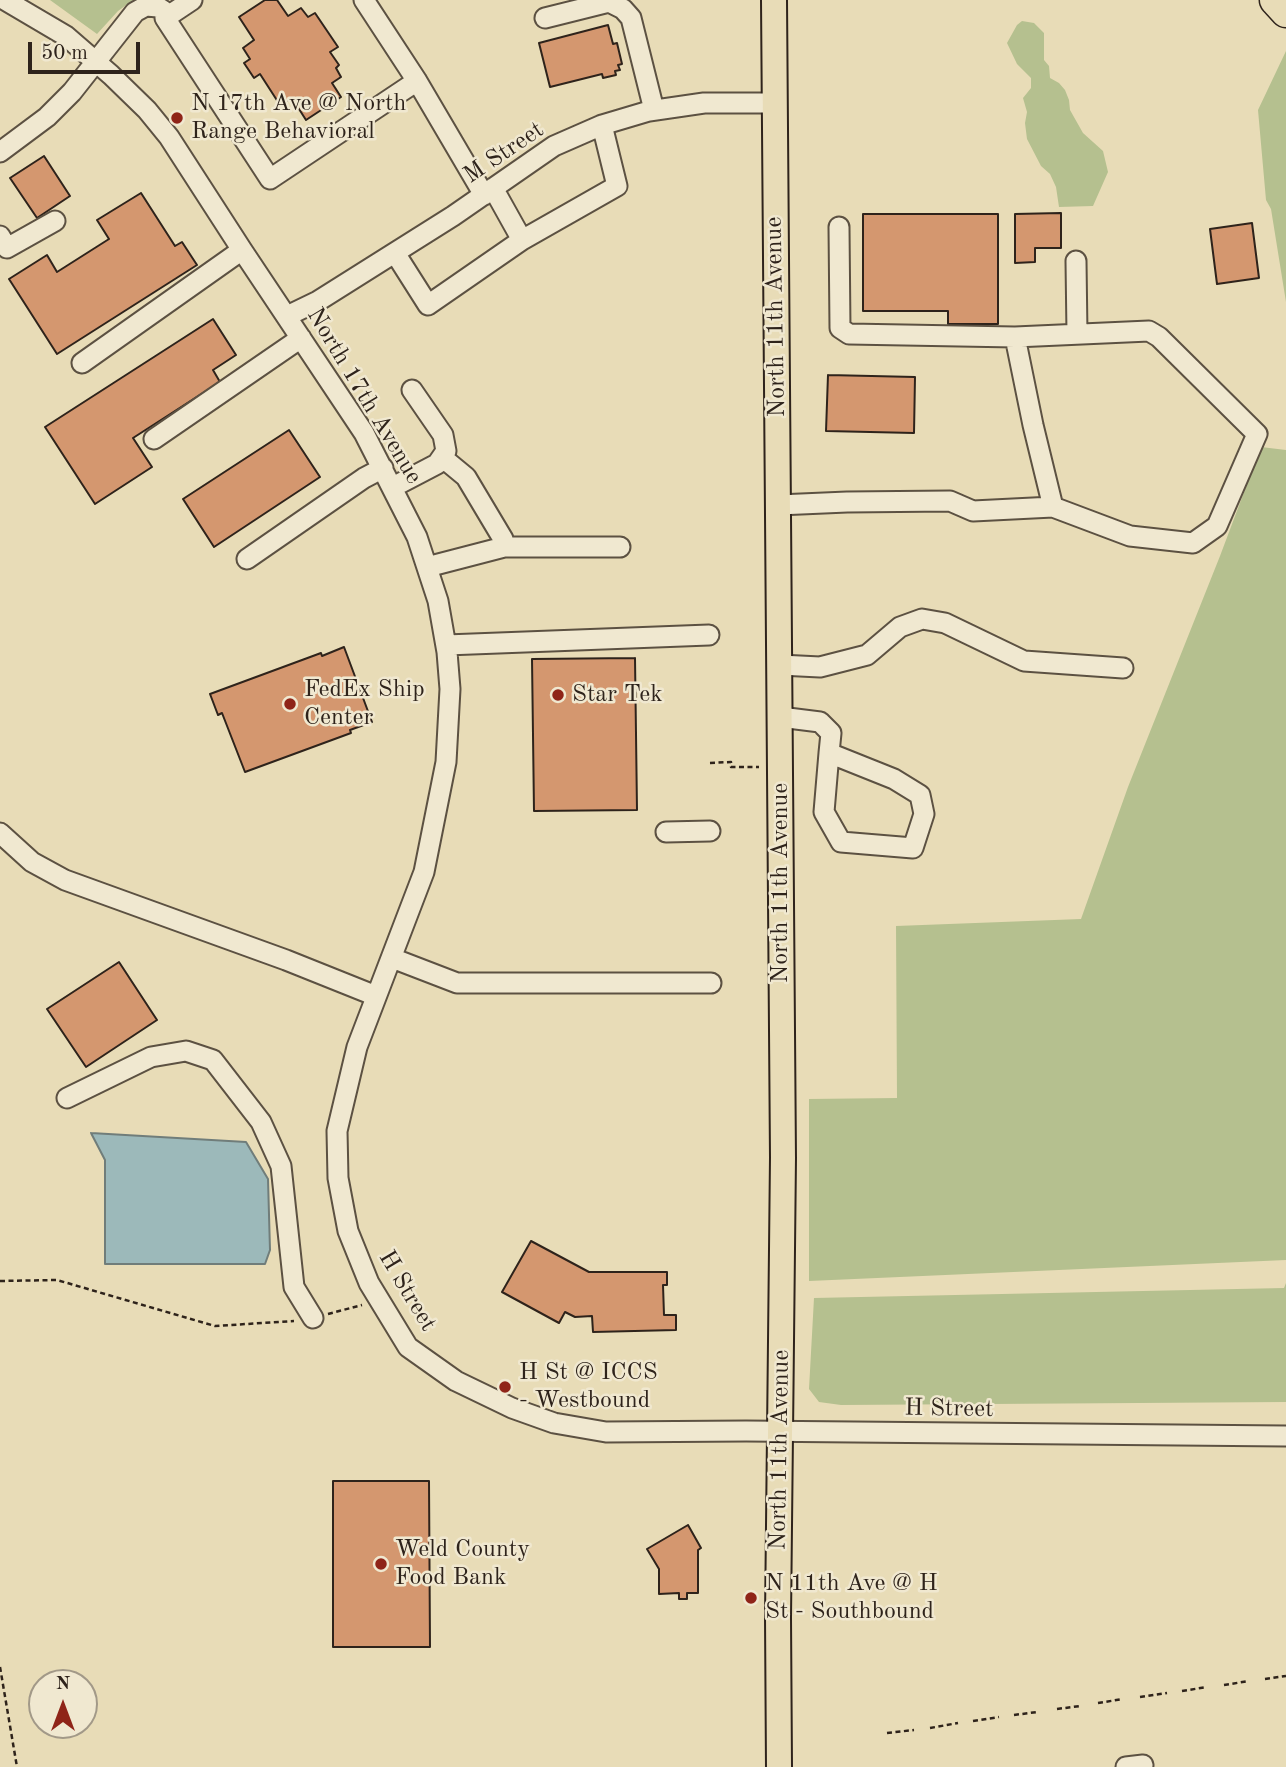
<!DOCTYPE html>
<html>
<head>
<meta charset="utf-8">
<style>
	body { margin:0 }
	#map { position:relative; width:1286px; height:1767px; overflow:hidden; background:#e8dcb7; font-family:"Old Standard TT",serif }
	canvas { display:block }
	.north { position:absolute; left:28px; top:1669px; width:70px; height:70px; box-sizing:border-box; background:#f0e8d0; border:2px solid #a29988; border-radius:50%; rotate:0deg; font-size:19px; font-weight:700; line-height:28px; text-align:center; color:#2e231b }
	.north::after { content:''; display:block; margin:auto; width:24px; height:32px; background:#8f2418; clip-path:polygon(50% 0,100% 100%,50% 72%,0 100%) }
	.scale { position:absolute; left:28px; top:42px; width:112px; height:32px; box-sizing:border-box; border:4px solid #2e231b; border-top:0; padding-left:9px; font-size:21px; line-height:24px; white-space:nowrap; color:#2e231b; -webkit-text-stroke:5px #f0e8d0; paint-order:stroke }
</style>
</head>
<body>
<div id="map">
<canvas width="1286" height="1767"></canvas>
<div class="north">N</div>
<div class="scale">50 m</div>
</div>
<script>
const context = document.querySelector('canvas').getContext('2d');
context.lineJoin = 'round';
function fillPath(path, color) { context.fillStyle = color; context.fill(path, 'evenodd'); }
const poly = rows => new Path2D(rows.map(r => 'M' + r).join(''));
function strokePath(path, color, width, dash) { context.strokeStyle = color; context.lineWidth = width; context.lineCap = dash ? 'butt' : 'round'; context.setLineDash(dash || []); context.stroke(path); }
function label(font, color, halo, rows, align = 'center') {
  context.font = font + ' "Old Standard TT",serif'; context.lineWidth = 5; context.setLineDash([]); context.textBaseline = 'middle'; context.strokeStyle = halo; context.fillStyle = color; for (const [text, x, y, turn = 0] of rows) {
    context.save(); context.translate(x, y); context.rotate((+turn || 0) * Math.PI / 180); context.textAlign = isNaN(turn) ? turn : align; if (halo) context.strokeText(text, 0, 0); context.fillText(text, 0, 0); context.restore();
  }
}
fillPath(poly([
	[50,0,133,0,118,11,97,34],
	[1022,21,1034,23,1044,33,1044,60,1049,66,1050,78,1059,83,1065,90,1069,100,1070,110,1083,133,1103,151,1108,172,1093,206,1059,207,1056,187,1050,174,1041,166,1027,139,1025,123,1027,112,1023,98,1031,88,1031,78,1017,64,1007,43,1017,25],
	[1286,51,1286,302,1271,209,1266,200,1258,110],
	[1261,447,1286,450,1286,1260,809,1281,809,1099,897,1098,896,926,1081,919,1128,787,1220,556],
	[1286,1283,1286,1402,841,1405,819,1402,809,1389,814,1298,1284,1288]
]), '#b5c08f');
const water = poly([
	[91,1133,246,1142,268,1179,270,1250,265,1264,105,1264,105,1160,91,1133]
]);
fillPath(water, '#9cb9ba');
strokePath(water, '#707d7a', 2);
const building = poly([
	[265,0,277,0,288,16,301,8,308,17,315,13,338,47,330,52,339,65,336,68,341,77,332,83,341,97,306,120,292,98,280,105,260,74,254,78,244,63,250,59,243,48,254,40,239,17,265,0],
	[608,25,613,44,617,43,622,64,618,65,620,70,615,71,616,75,603,78,602,74,550,87,539,43,608,25],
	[44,156,70,196,37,218,10,178,44,156],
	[141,193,175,246,182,242,197,265,57,354,9,279,47,255,57,272,109,239,97,220,141,193],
	[1061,213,1061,248,1035,248,1035,262,1015,263,1015,214,1061,213],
	[863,214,998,214,998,324,948,324,948,311,863,311,863,214],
	[1252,223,1259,278,1217,284,1210,229,1252,223],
	[213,319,236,355,213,370,220,382,133,438,152,467,95,504,45,427,213,319],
	[828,375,915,377,914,433,826,431,828,375],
	[289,430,320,477,214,547,183,499,289,430],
	[344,647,372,722,350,730,351,733,245,772,222,713,218,715,210,694,321,653,322,656,344,647],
	[635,658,637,810,534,811,532,659,635,658],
	[119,962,157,1020,86,1067,47,1009,119,962],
	[531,1241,589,1272,667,1272,667,1285,663,1285,664,1315,676,1315,676,1330,593,1332,592,1316,575,1317,565,1312,559,1323,502,1292,531,1241],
	[333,1481,429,1481,430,1647,333,1647,333,1481],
	[688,1525,701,1548,698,1550,698,1593,687,1593,687,1599,679,1599,679,1593,659,1594,659,1569,647,1549,688,1525]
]);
fillPath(building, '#d4976f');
strokePath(building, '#2e231b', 2);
const minor = poly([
	[5,0,66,36,111,75,147,110,169,137,242,250,364,433,417,537,438,601,447,652,450,689,446,762,424,872,357,1047,337,1131,338,1178,348,1231,369,1283,408,1347,456,1381,512,1408,554,1423,606,1432,746,1431,1286,1436],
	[192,0,165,18,270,179,417,81],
	[364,0,417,81,484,195],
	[545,18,609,2,623,9,631,18,654,110],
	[0,152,47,117,72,92,135,12,146,6,158,7,170,15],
	[493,188,522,240],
	[839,227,840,328,849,334,1015,337],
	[0,236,7,248,55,221],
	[395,253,428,305,522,240,617,186,602,125],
	[1076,261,1077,334],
	[287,316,318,301,453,216,554,146,602,125,649,111,704,103,773,103],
	[82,363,242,250],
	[154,439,301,338],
	[443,458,466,477,503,539,504,547],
	[393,487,437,464,446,451,443,435,412,390],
	[778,505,847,502,950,501,973,511,1053,507,1033,425,1015,337,1149,331,1159,337,1257,434,1217,526,1193,543,1130,536,1053,507],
	[247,559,364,478,383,468],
	[427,567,504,547,620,547],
	[446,645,709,635],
	[780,665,820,667,867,655,900,627,922,619,945,623,1024,661,1123,668],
	[780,717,820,722,831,733,829,753,894,779,920,795,924,814,913,848,841,842,824,812,829,753],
	[666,832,710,831],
	[0,833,32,862,65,880,286,960,376,996],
	[392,958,457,983,711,983],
	[67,1098,151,1057,186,1051,213,1060,261,1122,281,1166,294,1287,313,1318],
	[1126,1767,1143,1765]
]);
const major = poly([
	[774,0,783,1157,778,1617,779,1767]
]);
const highway = poly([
	[1275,0,1286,12]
]);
strokePath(minor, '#5c5142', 23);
strokePath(major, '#2e231b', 28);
strokePath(highway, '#2e231b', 33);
strokePath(poly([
	[710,763,731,762,731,767,759,767],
	[0,1281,57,1280,215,1326,294,1321],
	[328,1314,362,1305],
	[0,1667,17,1767],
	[1265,1679,1286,1676],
	[1224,1685,1249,1681],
	[1182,1691,1207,1687],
	[1140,1697,1167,1693],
	[1098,1703,1123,1699],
	[1057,1709,1080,1706],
	[1014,1715,1037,1712],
	[973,1721,999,1717],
	[930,1728,958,1723],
	[887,1733,914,1730]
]), '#2e231b', 2.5, [5, 3.5]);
strokePath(minor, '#f0e8d0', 19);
strokePath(major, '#e8dcb7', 24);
strokePath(highway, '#e8dcb7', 30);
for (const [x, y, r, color] of [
	[177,118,7,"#8f2418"],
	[558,695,7,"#8f2418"],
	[290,704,7,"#8f2418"],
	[505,1387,7,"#8f2418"],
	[381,1564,7,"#8f2418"],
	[751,1598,7,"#8f2418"]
]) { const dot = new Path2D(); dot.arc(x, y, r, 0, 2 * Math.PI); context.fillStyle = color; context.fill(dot); strokePath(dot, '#f0e8d0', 2.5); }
label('24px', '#2e231b', '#f0e8d0', [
	["N 17th Ave @ North",191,104],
	["Range Behavioral",191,132],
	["FedEx Ship",304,690],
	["Center",304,718],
	["Star Tek",572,695],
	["H St @ ICCS",519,1373],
	["- Westbound",519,1401],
	["Weld County",395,1550],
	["Food Bank",395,1578],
	["N 11th Ave @ H",765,1584],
	["St - Southbound",765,1612]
], 'left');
label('24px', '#2e231b', '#f0e8d0', [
	["M Street",504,153,-34],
	["North 11th Avenue",776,317,-91],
	["North 17th Avenue",364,396,59],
	["North 11th Avenue",781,883,-90],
	["H Street",407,1291,59],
	["H Street",949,1409,1],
	["North 11th Avenue",780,1450,-89]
]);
</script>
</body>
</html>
